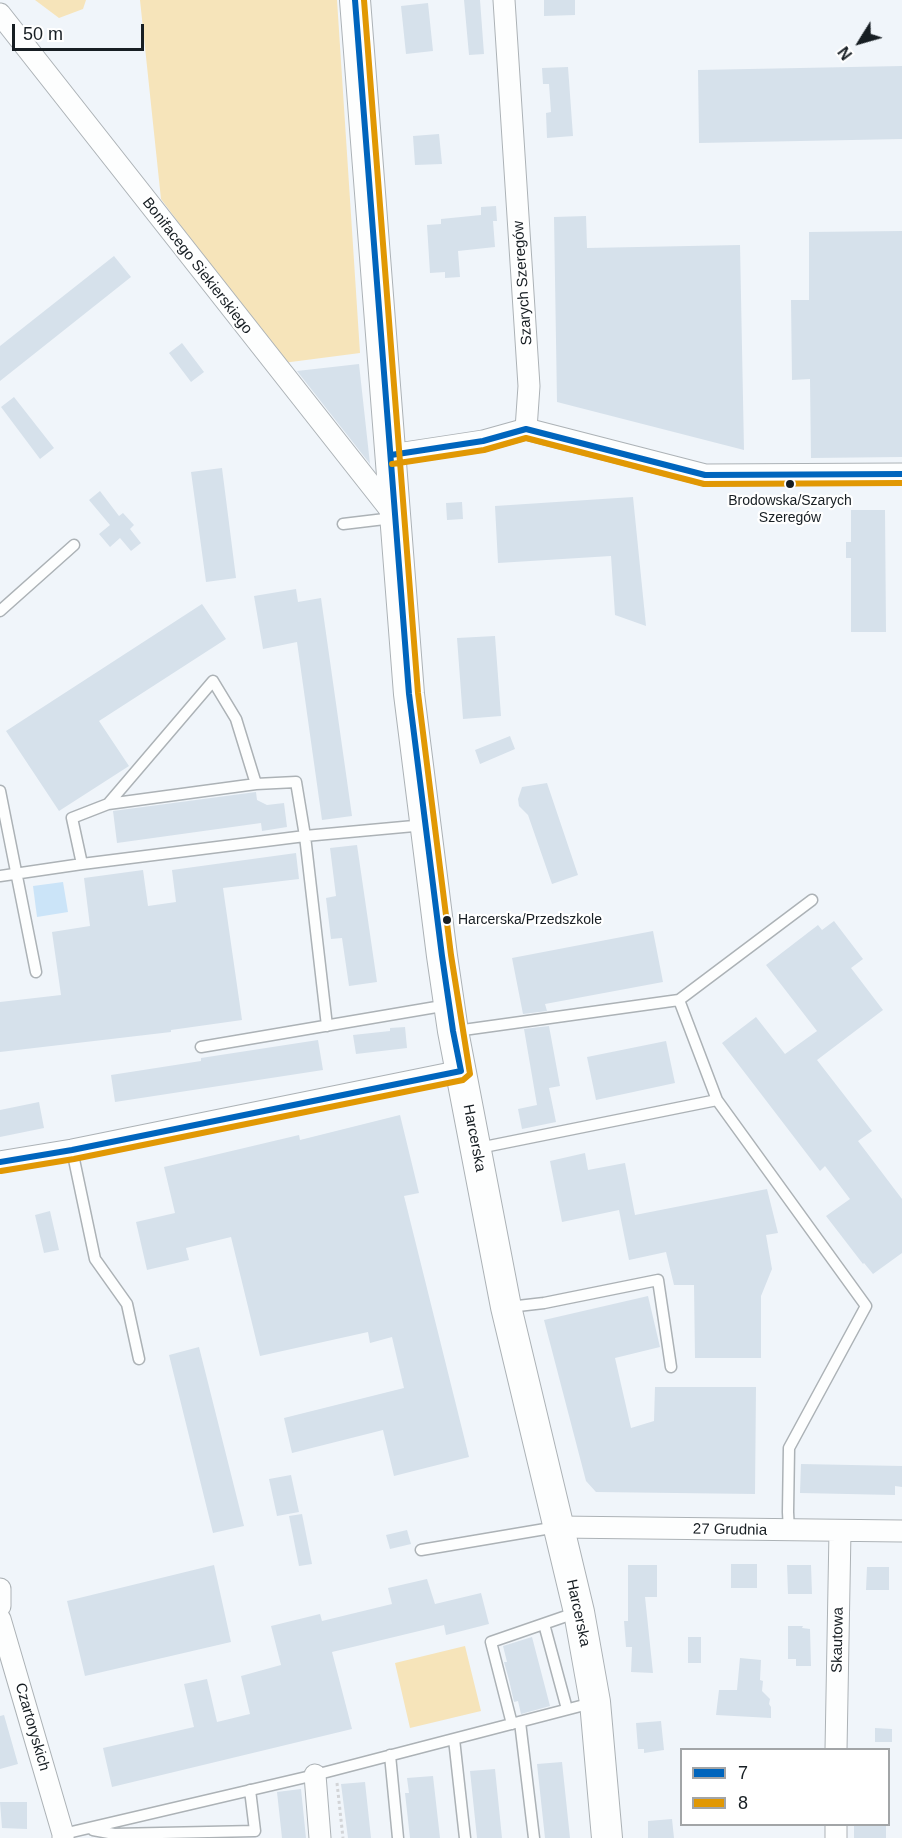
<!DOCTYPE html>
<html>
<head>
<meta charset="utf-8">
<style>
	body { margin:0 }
	#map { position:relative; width:902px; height:1838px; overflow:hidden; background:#f0f5fa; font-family:Arial,sans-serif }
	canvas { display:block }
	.legend { position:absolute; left:680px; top:1748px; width:210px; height:78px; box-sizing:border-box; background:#fff; border:2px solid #a2a5a7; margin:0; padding:8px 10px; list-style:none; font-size:18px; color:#171e23 }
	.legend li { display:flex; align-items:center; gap:12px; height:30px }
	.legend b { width:30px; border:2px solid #a2a5a7 }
	.north { position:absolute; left:830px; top:12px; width:60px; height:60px; -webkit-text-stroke:4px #fff; paint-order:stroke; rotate:233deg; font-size:16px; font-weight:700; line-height:24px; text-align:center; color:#171e23 }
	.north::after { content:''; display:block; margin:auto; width:21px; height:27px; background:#171e23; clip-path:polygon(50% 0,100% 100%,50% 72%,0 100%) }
	.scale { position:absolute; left:12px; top:24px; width:132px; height:27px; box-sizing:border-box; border:3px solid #171e23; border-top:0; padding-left:8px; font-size:18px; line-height:21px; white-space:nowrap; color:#171e23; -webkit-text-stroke:4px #fff; paint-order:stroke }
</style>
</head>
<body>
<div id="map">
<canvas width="902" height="1838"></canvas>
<ul class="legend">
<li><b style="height:8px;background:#0065bd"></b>7</li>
<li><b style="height:8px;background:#e19804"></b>8</li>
</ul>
<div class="north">N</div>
<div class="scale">50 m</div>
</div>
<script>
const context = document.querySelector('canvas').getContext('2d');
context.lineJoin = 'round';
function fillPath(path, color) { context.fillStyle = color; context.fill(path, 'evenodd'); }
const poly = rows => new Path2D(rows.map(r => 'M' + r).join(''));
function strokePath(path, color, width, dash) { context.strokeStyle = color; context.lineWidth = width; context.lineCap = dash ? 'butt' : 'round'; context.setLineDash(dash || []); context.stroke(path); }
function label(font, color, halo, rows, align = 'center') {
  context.font = font + ' Arial,sans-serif'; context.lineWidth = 4.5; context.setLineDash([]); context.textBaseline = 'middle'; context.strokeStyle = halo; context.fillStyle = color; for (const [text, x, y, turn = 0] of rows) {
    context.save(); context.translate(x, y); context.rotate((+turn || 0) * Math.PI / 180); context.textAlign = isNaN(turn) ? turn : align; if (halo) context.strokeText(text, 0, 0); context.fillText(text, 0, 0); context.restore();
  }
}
fillPath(poly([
	[35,0,86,0,83,9,59,18],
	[140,0,337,0,360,353,283,363,161,199],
	[465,1646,481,1711,410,1728,395,1663]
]), '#f6e4ba');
fillPath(poly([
	[63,882,68,912,37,917,33,886]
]), '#cbe4f8');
fillPath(poly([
	[464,0,480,0,484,54,469,55],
	[544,0,575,0,575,15,544,16],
	[428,3,433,51,406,54,401,6],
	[902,66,902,139,699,143,698,70],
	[568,67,573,136,547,138,546,113,551,112,549,84,543,84,542,68],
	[439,134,442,164,415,165,413,136],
	[496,206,497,221,493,221,495,247,458,251,460,277,445,278,445,272,430,273,427,225,441,224,441,219,481,215,481,207],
	[586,216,587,248,740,245,744,450,557,402,554,217],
	[902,231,902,457,811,458,810,379,792,380,791,300,809,300,809,232],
	[114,256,131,277,0,381,0,346],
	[182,343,204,372,191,382,169,353],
	[359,364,370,464,297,371],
	[14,397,54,448,40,459,1,407],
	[222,468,236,578,206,582,191,472],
	[100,491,119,516,123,513,134,525,130,529,141,543,131,551,120,538,110,547,99,534,110,525,89,500],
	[633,497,646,626,615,615,611,556,498,563,495,506],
	[462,502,463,519,447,520,446,503],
	[851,510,885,510,886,632,851,632,851,558,846,558,846,542,851,542],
	[296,589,298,602,321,598,352,816,322,820,297,642,263,649,254,596],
	[202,604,226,639,99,721,129,766,59,811,6,731],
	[495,636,501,716,463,719,457,638],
	[510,736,515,749,480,764,475,750],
	[547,783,578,875,552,884,528,815,519,806,518,799,522,787],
	[256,792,257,800,267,805,284,803,287,827,262,831,261,823,117,843,113,811],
	[357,845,377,982,349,986,342,938,331,939,326,898,336,896,330,848],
	[296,853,299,879,223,888,242,1020,171,1030,171,1032,0,1052,0,1002,61,995,52,932,90,926,84,878,143,870,148,906,176,902,172,870],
	[834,921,863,959,851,968,883,1010,817,1060,872,1131,858,1141,902,1199,902,1253,873,1274,864,1263,863,1264,826,1216,850,1199,825,1166,820,1171,722,1043,756,1017,785,1054,817,1031,766,965,818,925,822,930],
	[653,931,663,982,545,1004,547,1011,523,1014,512,958],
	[549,1026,560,1086,549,1088,556,1122,522,1129,518,1109,537,1105,524,1029],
	[405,1027,407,1048,356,1054,353,1035,390,1031,390,1028],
	[318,1040,323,1070,115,1102,111,1075,201,1061,201,1058],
	[666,1041,675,1083,596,1100,587,1057],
	[39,1102,44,1128,0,1137,0,1110],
	[400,1115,419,1193,404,1196,469,1457,394,1476,383,1430,292,1453,284,1418,404,1388,392,1337,370,1343,368,1332,260,1356,231,1237,186,1248,189,1260,147,1270,136,1222,175,1213,164,1167,299,1135,300,1140],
	[585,1153,588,1170,625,1163,635,1215,767,1189,778,1233,766,1235,772,1269,761,1296,761,1358,695,1358,694,1285,674,1285,666,1252,629,1260,619,1210,562,1222,550,1161],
	[50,1211,59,1250,44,1253,35,1215],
	[648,1296,660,1347,615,1358,631,1428,654,1421,655,1387,756,1387,755,1494,596,1492,586,1481,544,1320],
	[199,1347,244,1526,213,1533,169,1355],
	[801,1464,902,1466,902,1487,895,1486,895,1495,800,1493],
	[291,1475,299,1512,277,1516,269,1479],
	[302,1514,312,1564,299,1566,289,1516],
	[407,1530,411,1544,390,1549,386,1535],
	[731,1564,757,1564,757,1588,731,1588],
	[214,1565,231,1642,85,1676,67,1601],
	[628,1565,657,1565,657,1597,645,1597,653,1673,631,1672,632,1647,626,1647,624,1621,628,1621],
	[787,1565,811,1565,812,1594,788,1594],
	[867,1567,889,1567,889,1590,866,1590],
	[427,1579,435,1604,481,1593,489,1624,446,1635,444,1625,332,1652,352,1729,112,1787,103,1748,194,1727,184,1684,207,1679,217,1722,250,1714,241,1676,281,1665,271,1626,320,1614,322,1621,392,1604,388,1588],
	[788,1626,803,1626,802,1628,810,1629,811,1666,796,1666,796,1659,788,1659],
	[532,1637,550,1706,521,1714,518,1701,514,1702,509,1680,504,1662,507,1662,503,1646],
	[688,1637,701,1637,701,1663,688,1663],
	[740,1658,761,1660,760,1680,763,1681,762,1691,770,1699,769,1704,771,1707,771,1718,716,1715,719,1690,737,1690],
	[4,1715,18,1764,0,1769,0,1716],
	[661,1721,664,1750,644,1753,644,1749,638,1749,636,1723],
	[875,1728,892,1729,892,1742,875,1742],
	[562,1762,570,1838,545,1838,537,1764],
	[495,1769,502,1838,477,1838,470,1771],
	[433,1776,440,1838,410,1838,405,1793,409,1793,407,1778],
	[365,1782,371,1838,348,1838,341,1784],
	[301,1789,306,1838,282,1838,277,1792],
	[0,1802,27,1802,27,1829,2,1828],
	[672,1819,674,1838,648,1838,648,1821],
	[854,1824,886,1824,886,1838,854,1838]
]), '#d6e1eb');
const lane = poly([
	[343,524,393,518],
	[0,611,74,545],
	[0,791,36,972],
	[108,804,256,784,296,782,305,836,327,1026],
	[82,864,72,818,108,804,213,681,236,719,256,784],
	[0,876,82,864,305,836,425,825],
	[679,1000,717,1100,866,1306,789,1448,788,1512,789,1531],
	[456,1031,679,1000,812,900],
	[201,1047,448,1005],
	[479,1148,717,1100],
	[72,1150,95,1259,127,1304,139,1359],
	[509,1307,544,1303,658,1280,671,1367],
	[421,1550,557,1527],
	[544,1624,567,1709],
	[520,1722,534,1838],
	[512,1724,491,1642,578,1612],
	[454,1739,465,1838],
	[390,1755,398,1838],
	[93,1830,114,1834,255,1831,250,1790],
	[63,1834,315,1775,592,1703]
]);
const street = poly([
	[504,0,529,386,526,429],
	[0,14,396,517],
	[391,455,483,441,526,429,705,475,902,474],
	[0,1162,72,1150,461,1071],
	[558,1527,902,1531],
	[0,1589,0,1606],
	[0,1619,63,1834,63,1838],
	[836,1750,840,1531],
	[315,1775,320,1838],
	[836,1838,836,1824]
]);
const secondary = poly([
	[355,0,409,694,442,956,453,1031,506,1307,579,1612,595,1702,607,1838]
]);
strokePath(lane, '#acb2b6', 13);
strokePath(street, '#acb2b6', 23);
strokePath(secondary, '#acb2b6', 32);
strokePath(poly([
	[337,1783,343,1838]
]), '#d2d4d7', 3, [3, 3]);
strokePath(lane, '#fdfefe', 10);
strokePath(street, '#fdfefe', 21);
strokePath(secondary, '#fdfefe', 30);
strokePath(poly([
	[391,455,483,441,526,429,705,475,902,474],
	[0,1162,72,1150,461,1071,453,1031,442,956,409,694,355,0]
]), '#0065bd', 6);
strokePath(poly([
	[392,464,484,450,526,438,704,484,902,483],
	[1,1171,74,1159,463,1080,470,1074,451,955,418,693,364,0]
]), '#e19804', 6);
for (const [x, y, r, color] of [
	[790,484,5,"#171e23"],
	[447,920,5,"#171e23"]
]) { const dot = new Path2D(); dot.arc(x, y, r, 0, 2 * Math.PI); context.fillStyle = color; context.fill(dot); strokePath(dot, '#fff', 2); }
label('14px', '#171e23', '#fff', [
	["Brodowska/Szarych",790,501],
	["Szeregów",790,518],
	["Harcerska/Przedszkole",458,920,"left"]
]);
label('15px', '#171e23', '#fff', [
	["Bonifacego Siekierskiego",197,266,52],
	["Szarych Szeregów",523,283,-94],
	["Harcerska",474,1138,79],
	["27 Grudnia",730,1530,1],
	["Harcerska",578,1613,78],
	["Skautowa",838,1640,-89],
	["Czartoryskich",32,1727,74]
]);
</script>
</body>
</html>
